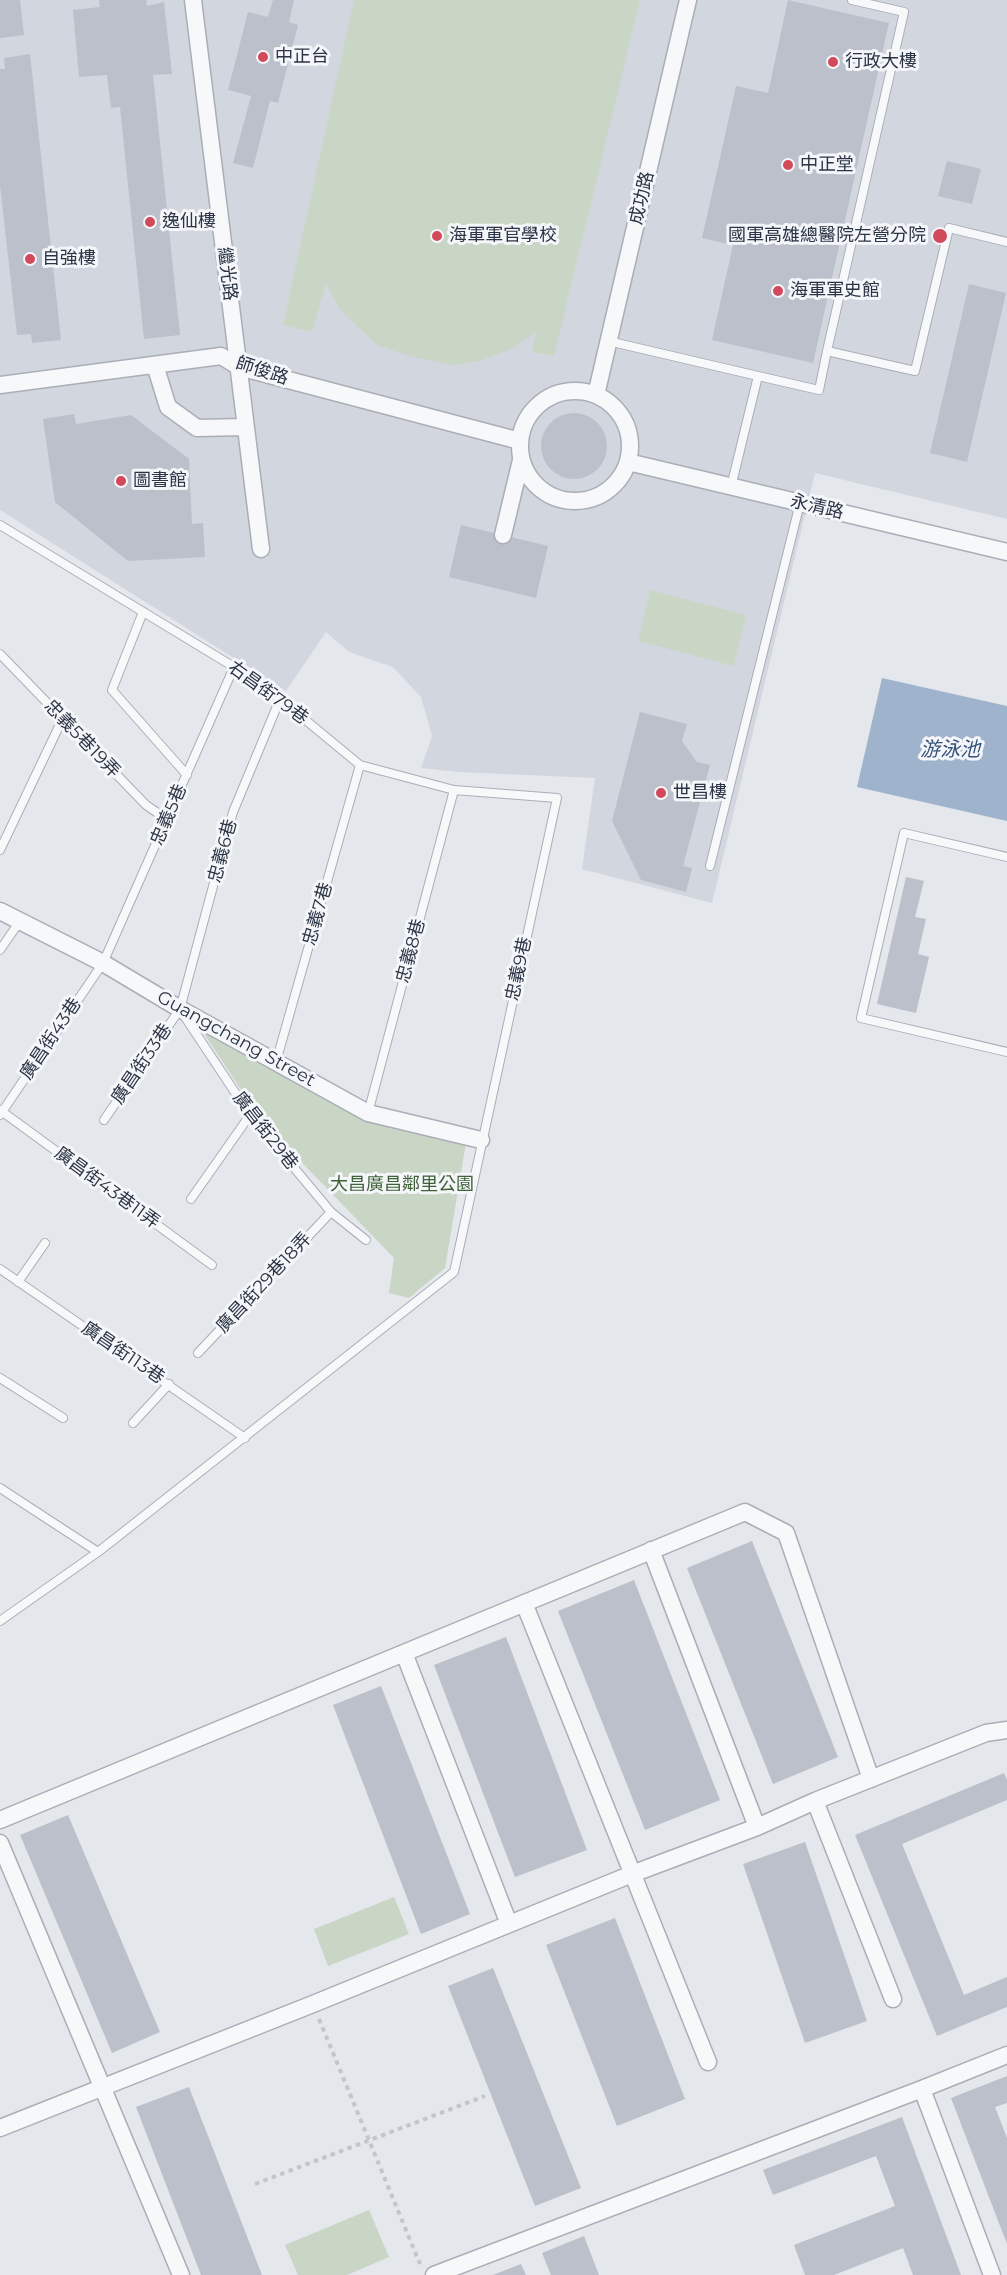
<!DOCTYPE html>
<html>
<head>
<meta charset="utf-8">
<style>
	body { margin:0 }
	canvas { display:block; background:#e4e7ec }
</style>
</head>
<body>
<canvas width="1007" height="2275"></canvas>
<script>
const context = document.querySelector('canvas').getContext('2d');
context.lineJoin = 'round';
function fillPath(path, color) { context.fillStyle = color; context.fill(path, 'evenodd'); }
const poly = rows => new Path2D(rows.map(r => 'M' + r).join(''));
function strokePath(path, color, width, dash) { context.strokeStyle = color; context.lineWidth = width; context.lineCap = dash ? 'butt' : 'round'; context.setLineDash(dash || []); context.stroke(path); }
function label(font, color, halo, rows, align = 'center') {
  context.font = font + ' Montserrat,"Noto Sans TC",sans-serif'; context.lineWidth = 6; context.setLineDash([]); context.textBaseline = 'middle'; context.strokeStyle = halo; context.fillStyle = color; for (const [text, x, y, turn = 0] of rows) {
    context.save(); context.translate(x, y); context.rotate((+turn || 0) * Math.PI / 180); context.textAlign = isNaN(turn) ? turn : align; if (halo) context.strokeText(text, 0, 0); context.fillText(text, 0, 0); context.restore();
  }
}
fillPath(poly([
	[0,0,1007,0,1007,519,815,473,712,903,582,869,595,778,459,772,421,768,432,736,421,697,393,667,349,652,326,632,286,691,0,510]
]), '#d2d6de');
fillPath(poly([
	[354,0,640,0,554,356,532,352,536,332,511,349,480,361,451,365,410,356,377,345,340,310,326,283,312,332,283,325],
	[650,590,746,615,734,666,638,641],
	[199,1026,366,1118,466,1143,445,1268,409,1298,389,1293,394,1258,261,1120],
	[394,1897,409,1934,328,1966,314,1929],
	[369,2210,389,2257,347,2275,298,2275,285,2245]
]), '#c9d6c5');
fillPath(poly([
	[882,678,1007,706,1007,821,857,787]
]), '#9fb4cc');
fillPath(poly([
	[0,0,20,0,24,35,0,38],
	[99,0,146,0,147,6,164,2,172,74,153,75,180,335,144,339,120,107,111,108,107,75,79,77,73,10,100,7],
	[273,0,294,0,289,22,298,25,278,103,270,101,253,168,233,163,251,96,228,90,248,12,268,17],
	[788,0,889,23,813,363,712,340,733,245,702,238,736,86,768,93],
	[30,54,61,340,32,343,31,334,17,335,0,185,0,69,5,69,4,58],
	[947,161,981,169,972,204,938,196],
	[969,284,1006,293,967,462,930,453],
	'541 446a33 33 0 1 1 66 0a33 33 0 1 1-66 0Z',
	[74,414,76,424,131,415,189,459,192,524,203,523,205,557,128,561,55,502,43,419],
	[461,525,548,546,536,598,449,577],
	[640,712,687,724,682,741,697,762,710,765,683,866,692,868,686,892,641,880,612,821],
	[906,877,924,881,915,917,926,919,918,954,929,957,916,1013,877,1004],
	[752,1541,838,1757,773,1784,687,1568],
	[634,1580,720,1800,645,1830,558,1611],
	[506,1637,587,1850,515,1877,434,1665],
	[381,1686,470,1914,421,1934,333,1705],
	[1004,1773,1007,1780,1007,1800,902,1844,964,1995,1007,1977,1007,2007,937,2036,855,1835],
	[68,1815,160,2032,112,2053,20,1835],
	[805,1842,867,2021,805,2043,743,1864],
	[615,1918,685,2099,617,2126,546,1945],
	[493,1968,581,2188,535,2206,448,1986],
	[1007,2076,1007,2103,995,2107,1007,2138,1007,2244,951,2098],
	[189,2087,262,2275,201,2275,136,2107],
	[902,2117,961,2275,913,2275,903,2248,834,2275,805,2275,794,2245,895,2206,876,2156,773,2195,763,2170],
	[584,2236,599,2275,551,2275,542,2253],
	[521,2264,526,2275,493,2275]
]), '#bbc0ca');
const lane = poly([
	[608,341,758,376],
	[827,351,904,12,852,0],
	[731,487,758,376,819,390,827,351,915,371,949,228,1007,242],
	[0,525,234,667,280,699,360,765,454,790,557,798,454,1272,98,1552,0,1621],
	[143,612,112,690,187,775],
	[0,654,146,805,168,820],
	[0,850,62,720],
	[1007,857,904,833,861,1018,1007,1052],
	[710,866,800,503],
	[0,950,20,921],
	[183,1014,250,1115,331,1212,366,1240],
	[276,1062,360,765],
	[0,1110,212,1265],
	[368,1113,454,790],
	[0,1115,103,963,234,667],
	[104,1120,180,1009,233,812,280,699],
	[191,1199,250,1115],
	[0,1269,245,1438],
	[18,1282,45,1243],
	[198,1353,331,1212],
	[0,1378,63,1418],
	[133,1423,169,1384],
	[0,1488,98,1552]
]);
const street = poly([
	[193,0,261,549],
	[155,365,168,407,197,428,246,427],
	[0,385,221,356,239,367,520,441],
	'520 446a55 55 0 1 1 110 0a55 55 0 1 1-110 0Z',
	[596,395,688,0],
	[628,462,1007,552],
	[503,535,521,460],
	[0,911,103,963,180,1009,368,1113,481,1140],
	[651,1550,757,1827],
	[524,1603,708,2062],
	[404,1653,509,1924],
	[815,1801,893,1999],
	[0,1820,745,1512,786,1533,871,1779],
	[0,1843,181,2275],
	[922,2089,992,2275],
	[0,2128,313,2004,632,1874,757,1827,815,1801,986,1733,1007,1730],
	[434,2275,922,2089,1007,2055]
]);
strokePath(lane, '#a9aeb7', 10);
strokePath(street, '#a9aeb7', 19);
strokePath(poly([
	[319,2019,420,2264],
	[255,2184,485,2096]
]), '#c2c5cb', 4, [4.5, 4.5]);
strokePath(lane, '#f7f8fa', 8);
strokePath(street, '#f7f8fa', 16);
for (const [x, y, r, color] of [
	[263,57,6,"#d1495b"],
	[833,62,6,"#d1495b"],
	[788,165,6,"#d1495b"],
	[150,222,6,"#d1495b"],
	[437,236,6,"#d1495b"],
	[940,236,8,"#d1495b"],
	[30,259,6,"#d1495b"],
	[778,291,6,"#d1495b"],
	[121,481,6,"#d1495b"],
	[661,793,6,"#d1495b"]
]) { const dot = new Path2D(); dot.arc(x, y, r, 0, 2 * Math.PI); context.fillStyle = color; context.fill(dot); strokePath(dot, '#f4f6f9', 2); }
label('18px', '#2b3445', '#f4f6f9', [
	["中正台",275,57],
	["行政大樓",845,62],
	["中正堂",800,165],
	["逸仙樓",162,222],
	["海軍軍官學校",449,236],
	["國軍高雄總醫院左營分院",926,236,"right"],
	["自強樓",42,259],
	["海軍軍史館",790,291],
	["圖書館",133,481],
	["世昌樓",673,793]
], 'left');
label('18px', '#2b3445', '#f4f6f9', [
	["成功路",642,198,-77],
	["繼光路",227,274,83],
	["師俊路",262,371,18],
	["永清路",817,507,13],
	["右昌街79巷",268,693,36],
	["忠義5巷19弄",82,739,46],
	["忠義5巷",169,815,-67],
	["忠義6巷",223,851,-75],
	["忠義7巷",318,914,-74],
	["忠義8巷",411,951,-75],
	["忠義9巷",519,969,-78],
	["廣昌街43巷",51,1039,-56],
	["Guangchang Street",236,1039,29],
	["廣昌街33巷",142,1064,-56],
	["廣昌街29巷",265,1131,52],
	["廣昌街43巷11弄",107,1188,36],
	["廣昌街29巷18弄",264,1283,-47],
	["廣昌街113巷",123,1353,34]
]);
label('18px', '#3f6138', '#f4f6f9', [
	["大昌廣昌鄰里公園",402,1185]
]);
label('italic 20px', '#34527a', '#f4f6f9', [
	["游泳池",950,750]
]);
</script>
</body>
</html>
